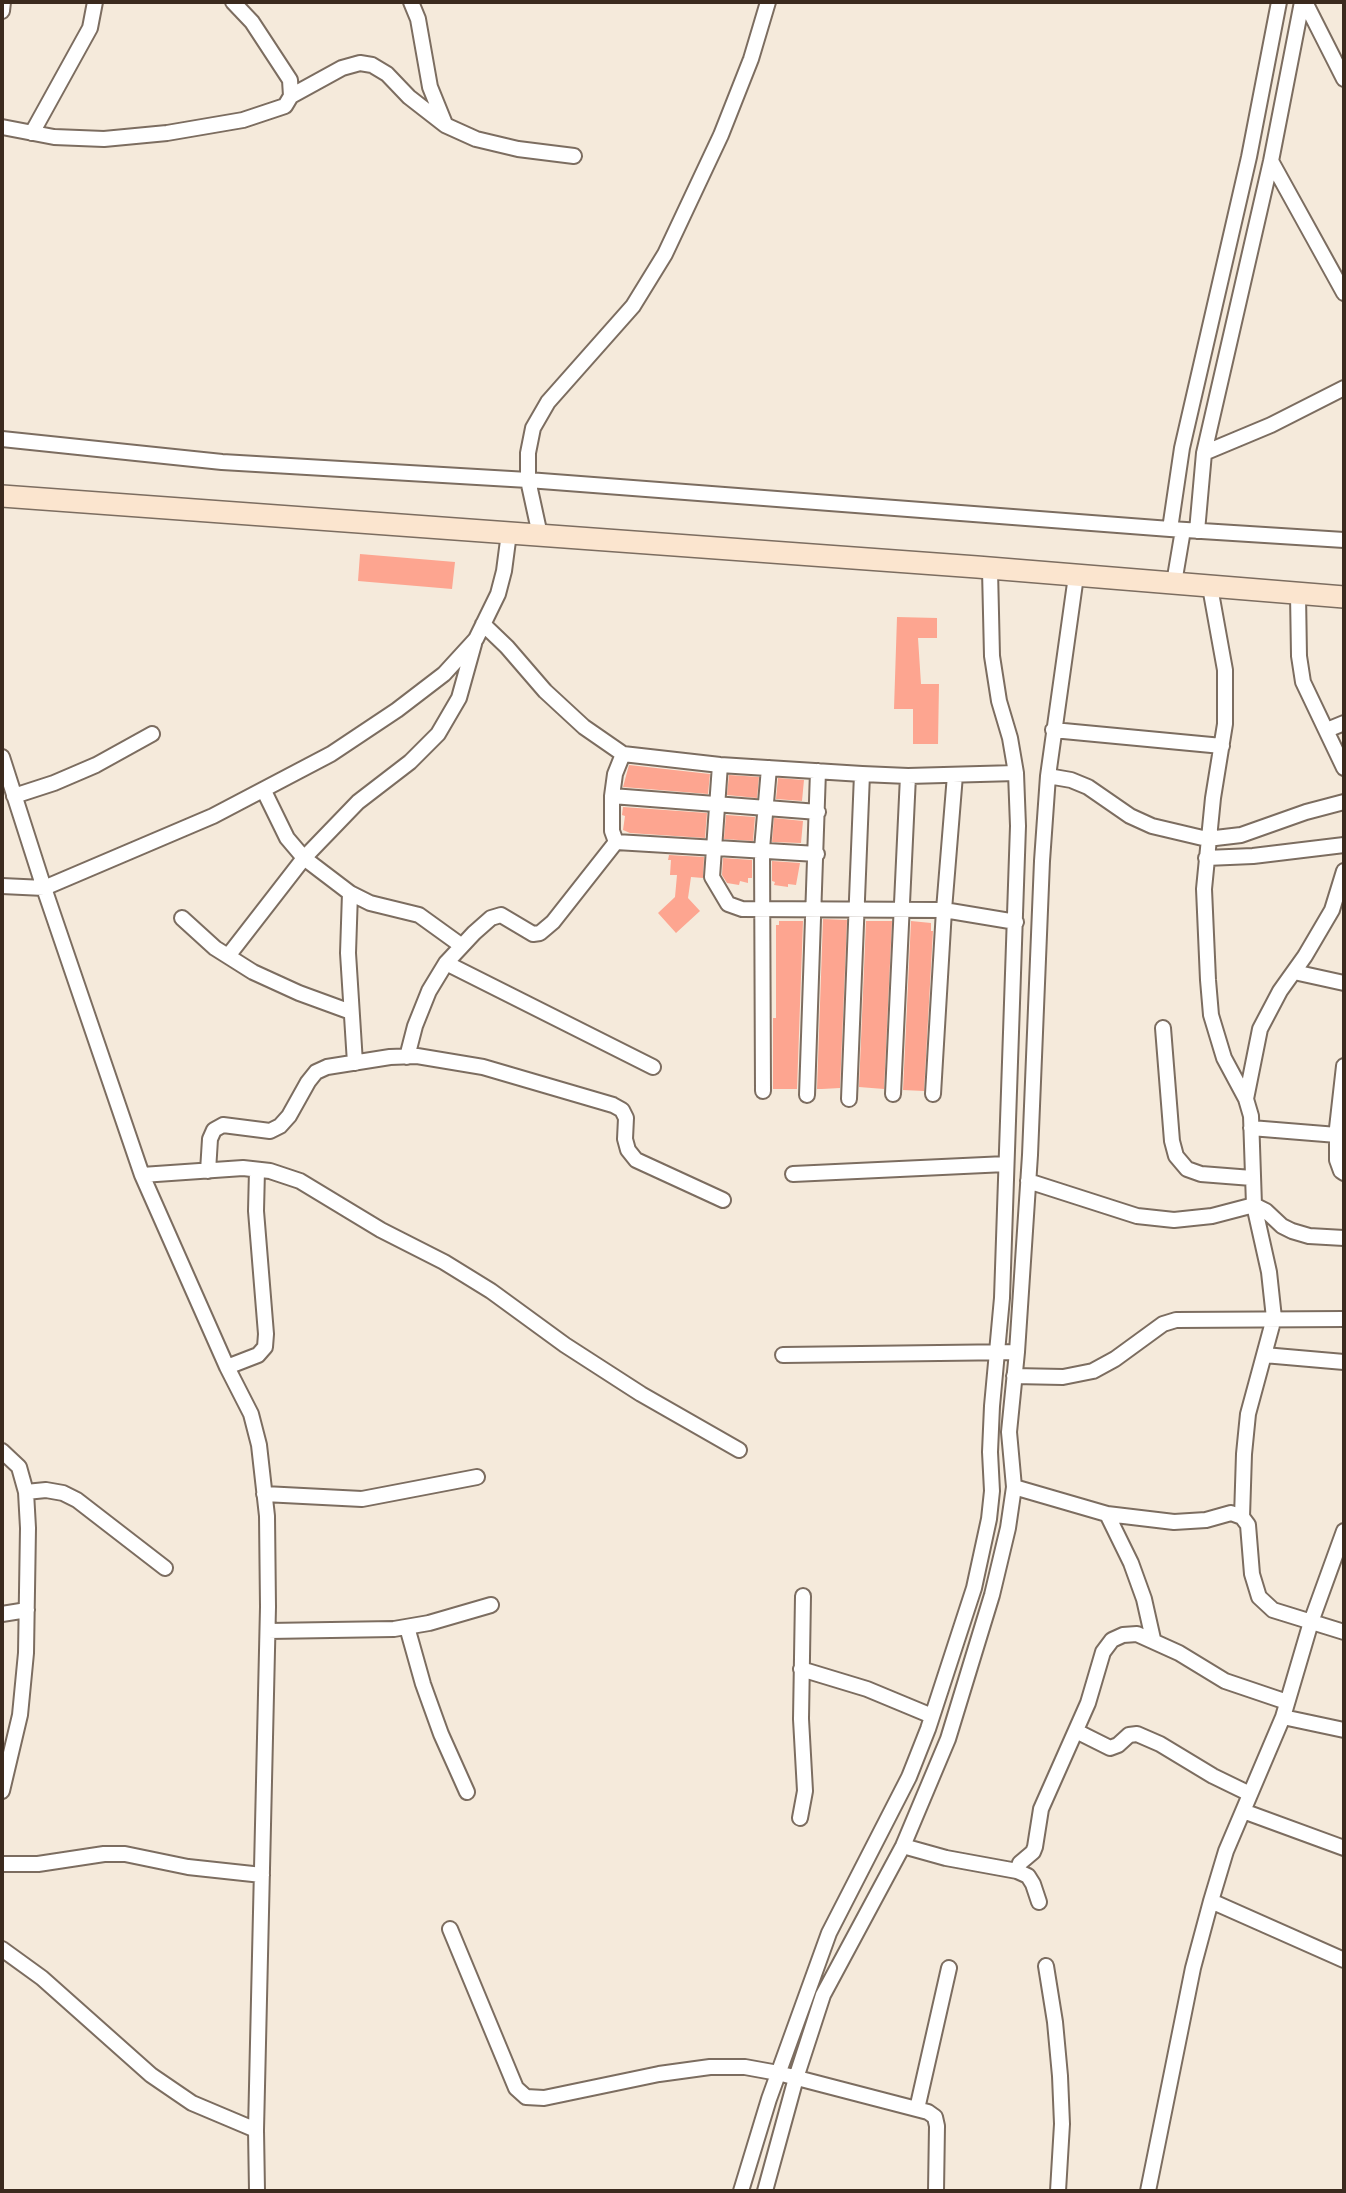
<!DOCTYPE html>
<html>
<head>
<meta charset="utf-8">
<style>
	body { margin:0 }
	#map { position:relative; width:1346px; height:2193px; overflow:hidden; background:#f5eadb; font-family:Pangolin,sans-serif }
	canvas { display:block }
	.frame { position:absolute; inset:0; border:4px solid #3b2a1e; pointer-events:none }
</style>
</head>
<body>
<div id="map">
<canvas width="1346" height="2193"></canvas>
<div class="frame"></div>
</div>
<script>
const context = document.querySelector('canvas').getContext('2d');
context.lineJoin = 'round';
function fillPath(path, color) { context.fillStyle = color; context.fill(path, 'evenodd'); }
const poly = rows => new Path2D(rows.map(r => 'M' + r).join(''));
function strokePath(path, color, width, dash) { context.strokeStyle = color; context.lineWidth = width; context.lineCap = dash ? 'butt' : 'round'; context.setLineDash(dash || []); context.stroke(path); }
fillPath(poly([
	[360,554,455,562,452,589,358,581],
	[897,617,937,618,937,638,918,638,921,684,939,684,938,744,913,744,913,709,894,709],
	[629,765,710,774,708,794,623,787],
	[729,775,759,777,757,798,727,795],
	[778,778,804,780,802,801,776,799],
	[623,807,707,813,705,838,630,833,623,830,625,816,622,815],
	[726,815,755,817,753,841,724,839],
	[774,818,803,821,801,843,772,842],
	[669,855,704,857,703,878,691,877,688,898,700,911,676,933,658,913,675,897,677,875,670,875,671,860,668,860],
	[723,858,752,860,752,878,748,878,748,883,740,881,739,885,727,883,722,875],
	[772,861,800,863,796,885,788,884,788,887,774,885,775,882,772,881],
	[823,919,847,920,840,1088,822,1089,817,1089],
	[779,921,803,921,797,1089,773,1089,773,1018,776,1018,776,925,779,925],
	[866,921,892,921,884,1089,859,1087],
	[911,921,931,923,931,931,933,931,924,1091,903,1090]
]), '#fda590');
const street = poly([
	[411,2,418,19,430,87,445,124],
	[1305,2,1344,79],
	[2,11,3,2],
	[291,96,342,68,360,63,372,65,387,74,409,97,445,125,476,139,518,149,574,156],
	[2,127,54,137,104,139,167,133,243,120,285,106,291,96,290,80,252,22,233,2],
	[32,133,90,28,95,2],
	[1271,161,1344,293],
	[2,439,222,462,528,480,1170,529,1344,540],
	[1204,453,1271,425,1344,388],
	[1170,529,1182,448,1249,157,1279,2],
	[1197,531,1204,453,1271,161,1302,2],
	[540,535,528,480,528,453,533,428,548,402,633,306,665,254,721,135,751,59,768,2],
	[1174,583,1183,530],
	[1210,587,1225,670,1225,724,1213,798,1204,889,1208,980,1211,1015,1224,1058,1246,1099,1251,1116,1254,1205,1269,1272,1274,1318,1248,1414,1244,1454,1242,1517],
	[1298,594,1299,656,1303,682,1344,768],
	[483,624,507,647,545,691,584,727,623,754,720,765,862,774,908,776,1016,773],
	[1053,730,1222,746],
	[1327,730,1344,723],
	[623,754,615,774,612,796,612,831,616,842,817,854],
	[2,757,44,888,142,1175,227,1367,251,1414,259,1445,267,1516,268,1607,256,2130,257,2191],
	[720,765,712,877,728,904,742,909,944,910,1016,922],
	[1048,776,1071,780,1088,787,1130,816,1152,826,1207,839,1241,835,1306,812,1344,802],
	[264,791,287,838,304,858,350,893,370,903,419,915,462,946],
	[14,796,54,783,96,765,152,734],
	[612,796,818,812],
	[1206,858,1253,856,1344,845],
	[2,886,44,888,213,816,331,754,397,710,444,674,476,639,498,594,504,571,509,533],
	[350,893,348,953,355,1063],
	[182,918,215,948,253,972,299,993,351,1012],
	[228,956,304,858,358,802,410,762,438,734,459,698,474,644],
	[446,963,653,1067],
	[1294,972,1344,983],
	[1163,1028,1172,1141,1176,1156,1187,1169,1201,1174,1252,1178],
	[407,1057,415,1026,429,991,446,963,474,933,491,918,501,915,533,934,540,933,553,922,616,842],
	[1344,1066,1337,1128,1337,1160,1341,1171,1344,1173],
	[763,1091,762,849,769,768],
	[893,1094,908,776],
	[933,1094,944,910,955,775],
	[807,1095,818,771],
	[849,1099,862,774],
	[1246,1099,1260,1029,1280,991,1305,956,1332,910,1344,871],
	[1251,1128,1337,1135],
	[208,1171,210,1139,214,1130,223,1125,270,1131,280,1126,289,1116,308,1082,316,1072,327,1067,390,1057,417,1056,483,1067,613,1105,622,1110,626,1118,625,1139,628,1150,636,1160,723,1200],
	[793,1174,1006,1164],
	[142,1175,243,1168,270,1171,300,1181,381,1230,444,1262,491,1291,565,1345,641,1394,739,1450],
	[1028,1181,1137,1216,1174,1220,1212,1216,1254,1205,1266,1211,1282,1226,1292,1231,1309,1236,1344,1238],
	[783,1355,1017,1352],
	[1264,1355,1344,1362],
	[227,1367,258,1355,265,1347,266,1334,256,1211,257,1170],
	[1014,1376,1063,1377,1093,1371,1115,1359,1163,1324,1176,1320,1344,1319],
	[2,1451,19,1467,26,1492,28,1528,26,1653,20,1715,2,1791],
	[1014,1487,1107,1514,1174,1522,1206,1520,1231,1513,1242,1517,1248,1525,1252,1574,1259,1597,1273,1610,1344,1632],
	[26,1492,46,1490,63,1493,77,1500,165,1568],
	[264,1494,362,1499,477,1477],
	[1107,1514,1131,1563,1144,1599,1153,1639],
	[2,1614,27,1610],
	[407,1627,423,1684,441,1734,467,1792],
	[268,1631,394,1629,429,1623,491,1605],
	[801,1669,867,1689,932,1716],
	[1283,1717,1344,1730],
	[1076,1731,1110,1748,1118,1745,1129,1735,1137,1734,1160,1744,1213,1776,1250,1794],
	[1243,1811,1344,1848],
	[800,1818,805,1791,801,1719,803,1596],
	[903,1846,946,1858,1017,1871,1028,1876,1033,1884,1039,1902],
	[2,1864,38,1864,104,1854,125,1854,188,1867,262,1875],
	[1017,1871,1020,1863,1033,1852,1035,1847,1041,1809,1088,1703,1103,1652,1112,1640,1123,1635,1137,1634,1179,1653,1225,1681,1287,1702],
	[1211,1901,1344,1960],
	[450,1929,516,2088,526,2097,544,2098,659,2074,710,2067,745,2067,778,2073,928,2112,935,2117,937,2126,936,2191],
	[2,1949,42,1978,151,2075,192,2103,256,2130],
	[1046,1966,1055,2022,1060,2076,1062,2124,1058,2191],
	[917,2109,949,1968],
	[741,2191,769,2099,829,1933,909,1777,928,1729,974,1588,989,1519,992,1491,990,1452,992,1406,1002,1298,1018,826,1016,773,1010,738,999,701,992,656,990,570],
	[765,2191,796,2078,823,1995,903,1846,948,1739,992,1595,1008,1528,1014,1487,1009,1432,1017,1352,1030,1155,1042,861,1048,776,1076,576],
	[1148,2191,1193,1968,1211,1901,1226,1851,1283,1717,1311,1622,1344,1531]
]);
const secondary = poly([
	[2,496,977,567,1344,597]
]);
strokePath(street, '#7c6d60', 18);
strokePath(secondary, '#7c6d60', 24);
strokePath(street, '#fff', 14);
strokePath(secondary, '#fbe5cf', 21);
</script>
</body>
</html>
